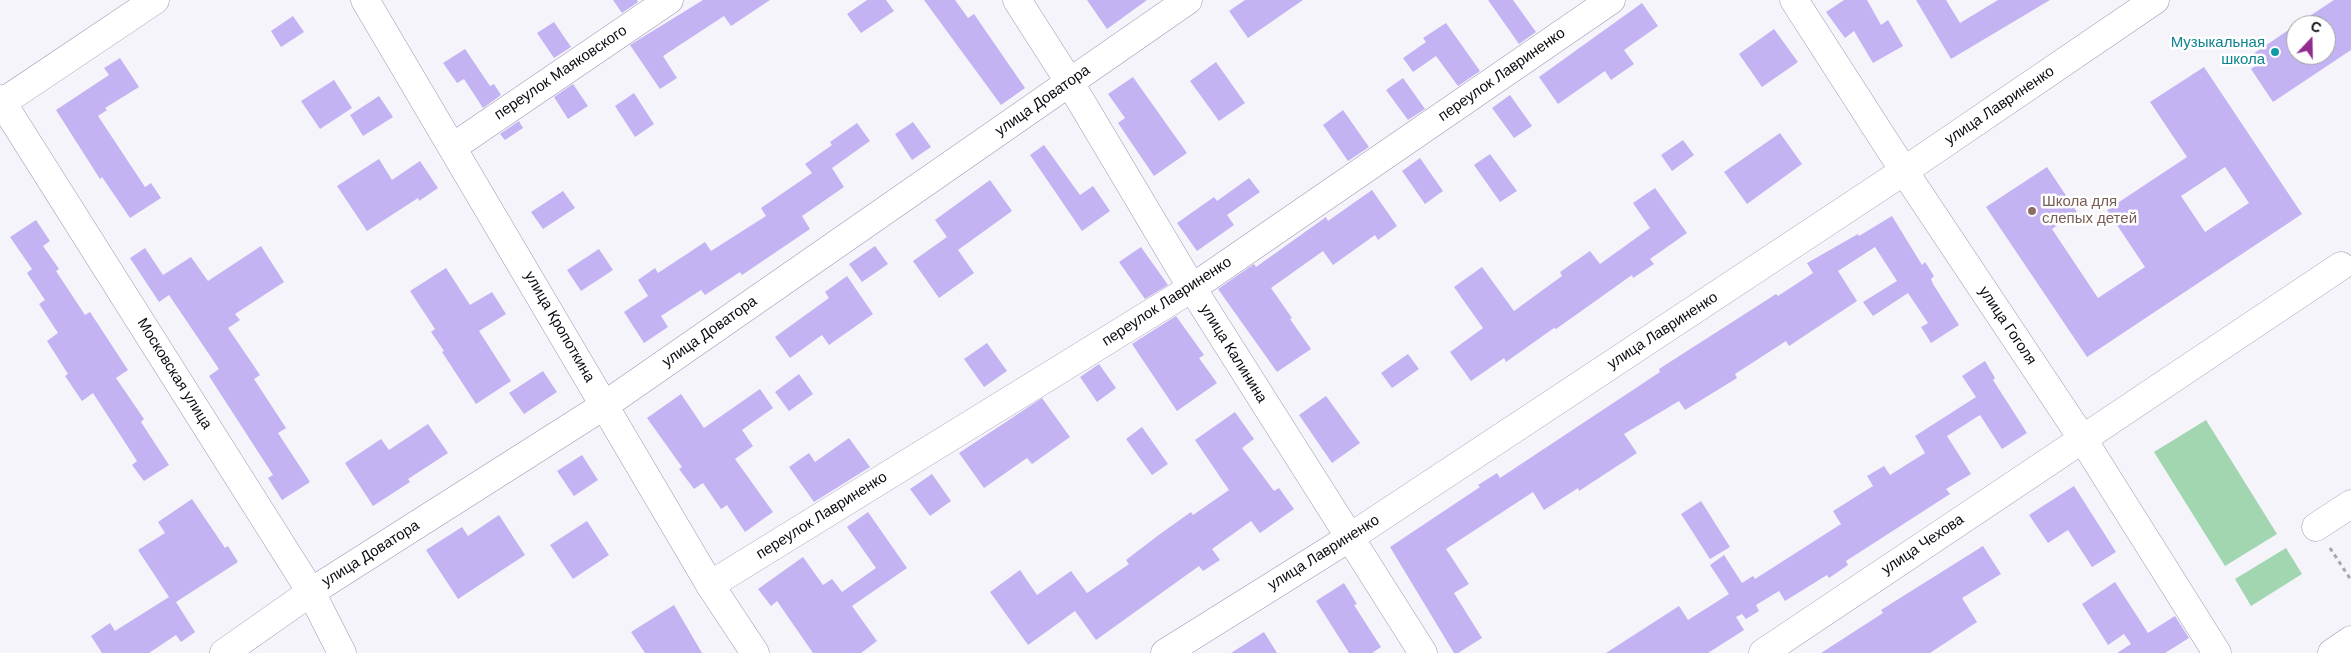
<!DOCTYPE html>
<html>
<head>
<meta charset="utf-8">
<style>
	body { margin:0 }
	#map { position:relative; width:2351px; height:653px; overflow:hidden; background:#f5f4fa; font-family:"DM Sans",sans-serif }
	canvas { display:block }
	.north { position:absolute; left:2286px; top:15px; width:50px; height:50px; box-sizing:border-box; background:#fff; border:1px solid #9e9da1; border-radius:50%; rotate:21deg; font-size:14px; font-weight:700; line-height:20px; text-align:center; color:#0d0a14 }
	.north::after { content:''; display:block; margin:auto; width:18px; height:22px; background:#922c91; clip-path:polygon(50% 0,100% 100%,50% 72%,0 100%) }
</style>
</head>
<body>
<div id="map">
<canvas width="2351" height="653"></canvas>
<div class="north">С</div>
</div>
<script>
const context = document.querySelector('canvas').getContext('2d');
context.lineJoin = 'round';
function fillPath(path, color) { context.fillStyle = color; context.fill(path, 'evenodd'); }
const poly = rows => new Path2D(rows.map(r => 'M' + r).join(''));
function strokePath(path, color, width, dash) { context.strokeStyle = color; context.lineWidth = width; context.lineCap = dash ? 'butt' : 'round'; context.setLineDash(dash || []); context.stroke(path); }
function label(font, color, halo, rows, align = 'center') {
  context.font = font + ' "DM Sans",sans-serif'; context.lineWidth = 5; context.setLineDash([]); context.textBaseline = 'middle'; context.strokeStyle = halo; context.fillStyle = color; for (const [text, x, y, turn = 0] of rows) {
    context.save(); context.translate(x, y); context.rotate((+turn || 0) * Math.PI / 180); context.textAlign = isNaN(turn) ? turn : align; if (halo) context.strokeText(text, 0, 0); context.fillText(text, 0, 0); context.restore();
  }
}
fillPath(poly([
	[2206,420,2277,534,2225,566,2154,452],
	[2286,548,2302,574,2251,606,2235,579]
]), '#a1d6b0');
fillPath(poly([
	[613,0,637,0,638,2,622,13],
	[703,0,770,0,731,26,724,16,663,56,677,78,660,89,630,45],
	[867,0,886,0,894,11,861,33,847,14],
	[924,0,955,0,968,18,974,14,1025,88,1001,105],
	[1087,0,1147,0,1107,29],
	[1245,0,1303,0,1248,38,1229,11],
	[1488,0,1513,0,1536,32,1519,44],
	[1844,0,1867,0,1881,25,1888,20,1903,46,1873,63,1854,31,1845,38,1826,12],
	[1916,0,1946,0,1960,23,1998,0,2050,0,1951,59],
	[2334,0,2351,0,2351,50,2273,102,2251,69,2256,65,2250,56,2296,25,2296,55,2326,55,2326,25,2296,25],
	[1642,3,1658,26,1624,50,1634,64,1611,80,1605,71,1558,104,1539,77],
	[293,16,304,32,281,47,271,31],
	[554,22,571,47,554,58,537,33],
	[1446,23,1480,71,1458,86,1436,56,1413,72,1403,58,1426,42,1423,38],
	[1774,29,1798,62,1762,87,1739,54],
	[465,49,490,86,494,84,501,95,483,108,464,79,457,83,443,63],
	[120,58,139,87,105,108,107,110,98,116,145,187,151,183,161,198,130,218,102,177,100,179,56,110,109,75,104,68],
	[1216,62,1245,103,1219,121,1190,81],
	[2204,67,2302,214,2087,357,1986,207,2047,167,2077,212,2052,229,2098,298,2145,267,2107,210,2187,157,2150,102],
	[2225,167,2249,203,2205,232,2181,196],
	[1133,77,1187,153,1154,176,1118,123,1125,118,1108,94],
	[1403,78,1425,109,1408,120,1386,90],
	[334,80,352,108,320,129,301,101],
	[573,84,588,106,568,119,554,97],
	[634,93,654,124,635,137,615,106],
	[1510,95,1532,126,1514,138,1492,108],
	[379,96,393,117,363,136,350,115],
	[1343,110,1369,147,1348,161,1323,125],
	[519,121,523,128,505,140,500,134],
	[913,122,931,147,912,160,895,134],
	[857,123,870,141,832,168,844,187,802,216,810,229,742,275,740,272,705,295,701,290,661,316,668,327,644,343,624,312,648,296,638,280,655,268,658,273,705,242,711,251,766,216,761,208,812,173,805,164,832,145,830,142],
	[1780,133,1802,164,1747,204,1724,172],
	[1683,140,1694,155,1672,171,1661,155],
	[1044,145,1080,195,1093,186,1110,211,1082,231,1030,155],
	[1490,154,1517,191,1500,202,1474,165],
	[1420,158,1443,191,1425,204,1402,171],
	[379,159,392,180,420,161,438,188,419,201,418,198,367,231,337,186],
	[1249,178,1260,192,1227,215,1234,225,1197,251,1177,223,1214,197,1217,201],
	[990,180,1012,211,958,250,974,273,939,298,913,261,947,237,935,220],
	[1655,188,1687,233,1650,259,1654,264,1633,278,1632,275,1556,329,1554,328,1506,362,1504,358,1471,381,1450,352,1483,328,1454,287,1482,267,1514,311,1562,276,1560,272,1590,251,1600,264,1650,228,1633,203],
	[1372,190,1397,226,1378,240,1375,235,1333,265,1323,251,1271,288,1292,318,1290,319,1311,349,1277,372,1218,289,1254,264,1256,267,1326,217,1328,221],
	[563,191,575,208,543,229,531,212],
	[1892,216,1922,265,1925,262,1934,276,1931,279,1933,284,1959,325,1931,343,1921,327,1928,323,1908,293,1873,316,1863,302,1897,281,1875,247,1838,271,1857,301,1789,346,1786,341,1735,374,1737,378,1685,410,1679,401,1624,434,1637,453,1579,491,1578,488,1544,510,1533,492,1446,549,1469,584,1454,593,1482,638,1458,653,1454,653,1390,547,1480,487,1478,485,1497,473,1500,478,1660,372,1659,369,1776,294,1778,296,1813,273,1807,263,1858,234,1859,236],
	[36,220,50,241,43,246,59,269,56,271,85,315,90,312,128,370,116,378,144,419,141,422,169,465,144,481,132,465,137,461,93,393,82,401,65,376,68,374,47,341,58,333,39,304,45,300,27,273,32,269,10,237],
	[261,246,284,282,235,314,240,320,228,328,260,375,254,379,286,428,278,433,310,482,282,500,268,478,273,475,209,376,219,369,169,295,159,302,130,258,145,248,163,275,191,257,208,281],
	[875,246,888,264,862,282,849,264],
	[1141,247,1168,285,1145,299,1119,262],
	[599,249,613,270,581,291,567,270],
	[446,268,470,305,492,292,506,314,479,331,511,381,476,404,442,352,444,351,431,332,435,329,410,291],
	[847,276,873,314,829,345,822,335,790,358,775,337,829,298,825,292],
	[1176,316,1204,355,1199,358,1217,383,1177,411,1132,344],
	[987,343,1007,371,984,387,964,359],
	[1408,354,1419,369,1392,388,1381,373],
	[1985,361,1995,378,1993,380,2027,433,2002,449,1980,415,1947,436,1971,474,1946,489,1950,494,1846,561,1848,565,1829,578,1827,575,1785,601,1779,591,1756,605,1759,611,1746,619,1742,614,1736,617,1744,630,1708,653,1606,653,1679,606,1688,620,1729,594,1710,565,1724,555,1742,583,1753,576,1755,579,1841,524,1833,511,1873,486,1867,476,1884,466,1890,475,1925,453,1915,436,1976,397,1962,376],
	[1099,364,1116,388,1097,402,1080,377],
	[543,371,557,392,524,414,509,393],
	[799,374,813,394,789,411,775,392],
	[760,389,773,408,742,430,753,446,735,459,773,512,745,532,727,505,721,509,703,483,694,489,679,469,682,467,647,418,681,394,704,428],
	[1326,396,1360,443,1332,463,1299,415],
	[1042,398,1070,437,1032,464,1027,458,984,488,959,453],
	[1235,412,1254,439,1242,448,1274,491,1279,488,1294,509,1260,533,1251,521,1212,549,1220,560,1203,571,1199,566,1096,640,1075,611,1028,645,990,592,1020,570,1037,595,1071,571,1087,593,1129,564,1126,560,1160,534,1191,512,1193,515,1229,490,1195,440],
	[428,424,448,453,408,479,410,482,373,506,345,463,381,439,389,450],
	[1142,427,1168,464,1152,475,1126,439],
	[849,438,870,467,814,502,789,467,809,453,815,462],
	[582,455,598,480,574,496,557,471],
	[932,474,951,501,930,516,910,489],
	[2074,486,2116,552,2092,567,2068,530,2048,543,2029,515],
	[192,499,225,548,228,546,238,562,176,602,195,632,181,642,176,635,149,653,102,653,91,636,110,623,115,631,169,597,138,550,165,533,158,522],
	[1701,501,1730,547,1710,559,1681,514],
	[868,512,907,568,852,606,877,641,861,653,813,653,777,601,771,606,758,589,803,557,823,585,832,579,842,592,876,568,847,527],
	[499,515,525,555,458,599,426,550,462,527,468,536],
	[587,521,609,555,573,579,550,545],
	[1983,546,2001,574,1962,598,1977,622,1930,653,1821,653,1883,613,1881,610],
	[2115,582,2148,633,2175,616,2189,638,2165,653,2117,653,2131,644,2124,634,2108,645,2082,604],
	[1344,583,1357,604,1354,605,1381,647,1372,653,1349,653,1316,601],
	[674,605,702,653,645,653,631,632],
	[1264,632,1277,653,1231,653]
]), '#c3b3f3');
const minor = poly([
	[1017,0,1070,83,1192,288,1423,653],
	[1794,0,1904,171,2082,438,2217,653],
	[0,99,311,592,342,653],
	[0,104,155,0],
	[453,147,669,0],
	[2316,527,2351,504],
	[710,585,1192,288,1611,0],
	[224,653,311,592,605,405,1188,0],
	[1763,653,2341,266],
	[2332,653,2351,640]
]);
const major = poly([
	[365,0,710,585,755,653],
	[1165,653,1349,538,1904,171,2155,0]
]);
strokePath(minor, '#9c95b4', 29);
strokePath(major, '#9c95b4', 29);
strokePath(poly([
	[2330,548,2351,580]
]), '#a7a5ad', 3, [4, 4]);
strokePath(minor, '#fff', 28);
strokePath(major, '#fff', 28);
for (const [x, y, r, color] of [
	[2275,52,5,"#0f9aa8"],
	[2032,211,5,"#8d6e63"]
]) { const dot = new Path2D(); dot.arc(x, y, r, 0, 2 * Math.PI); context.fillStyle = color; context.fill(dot); strokePath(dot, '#fff', 2); }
label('15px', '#0d838f', '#fff', [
	["Музыкальная",2265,43],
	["школа",2265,60]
], 'right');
label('15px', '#0d0a14', '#fff', [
	["переулок Маяковского",561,73,-34],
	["переулок Лавриненко",1502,75,-35],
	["улица Доватора",1043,101,-35],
	["улица Лавриненко",2000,106,-34],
	["переулок Лавриненко",1167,302,-33],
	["улица Гоголя",2007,326,56],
	["улица Кропоткина",559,327,60],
	["улица Лавриненко",1663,331,-33],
	["улица Доватора",710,332,-35],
	["улица Калинина",1233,354,58],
	["Московская улица",174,374,58],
	["переулок Лавриненко",822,516,-32],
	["улица Чехова",1923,545,-34],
	["улица Лавриненко",1324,553,-32],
	["улица Доватора",371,554,-32]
]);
label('15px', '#785e54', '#fff', [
	["Школа для",2042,202],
	["слепых детей",2042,219]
], 'left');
</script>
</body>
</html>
